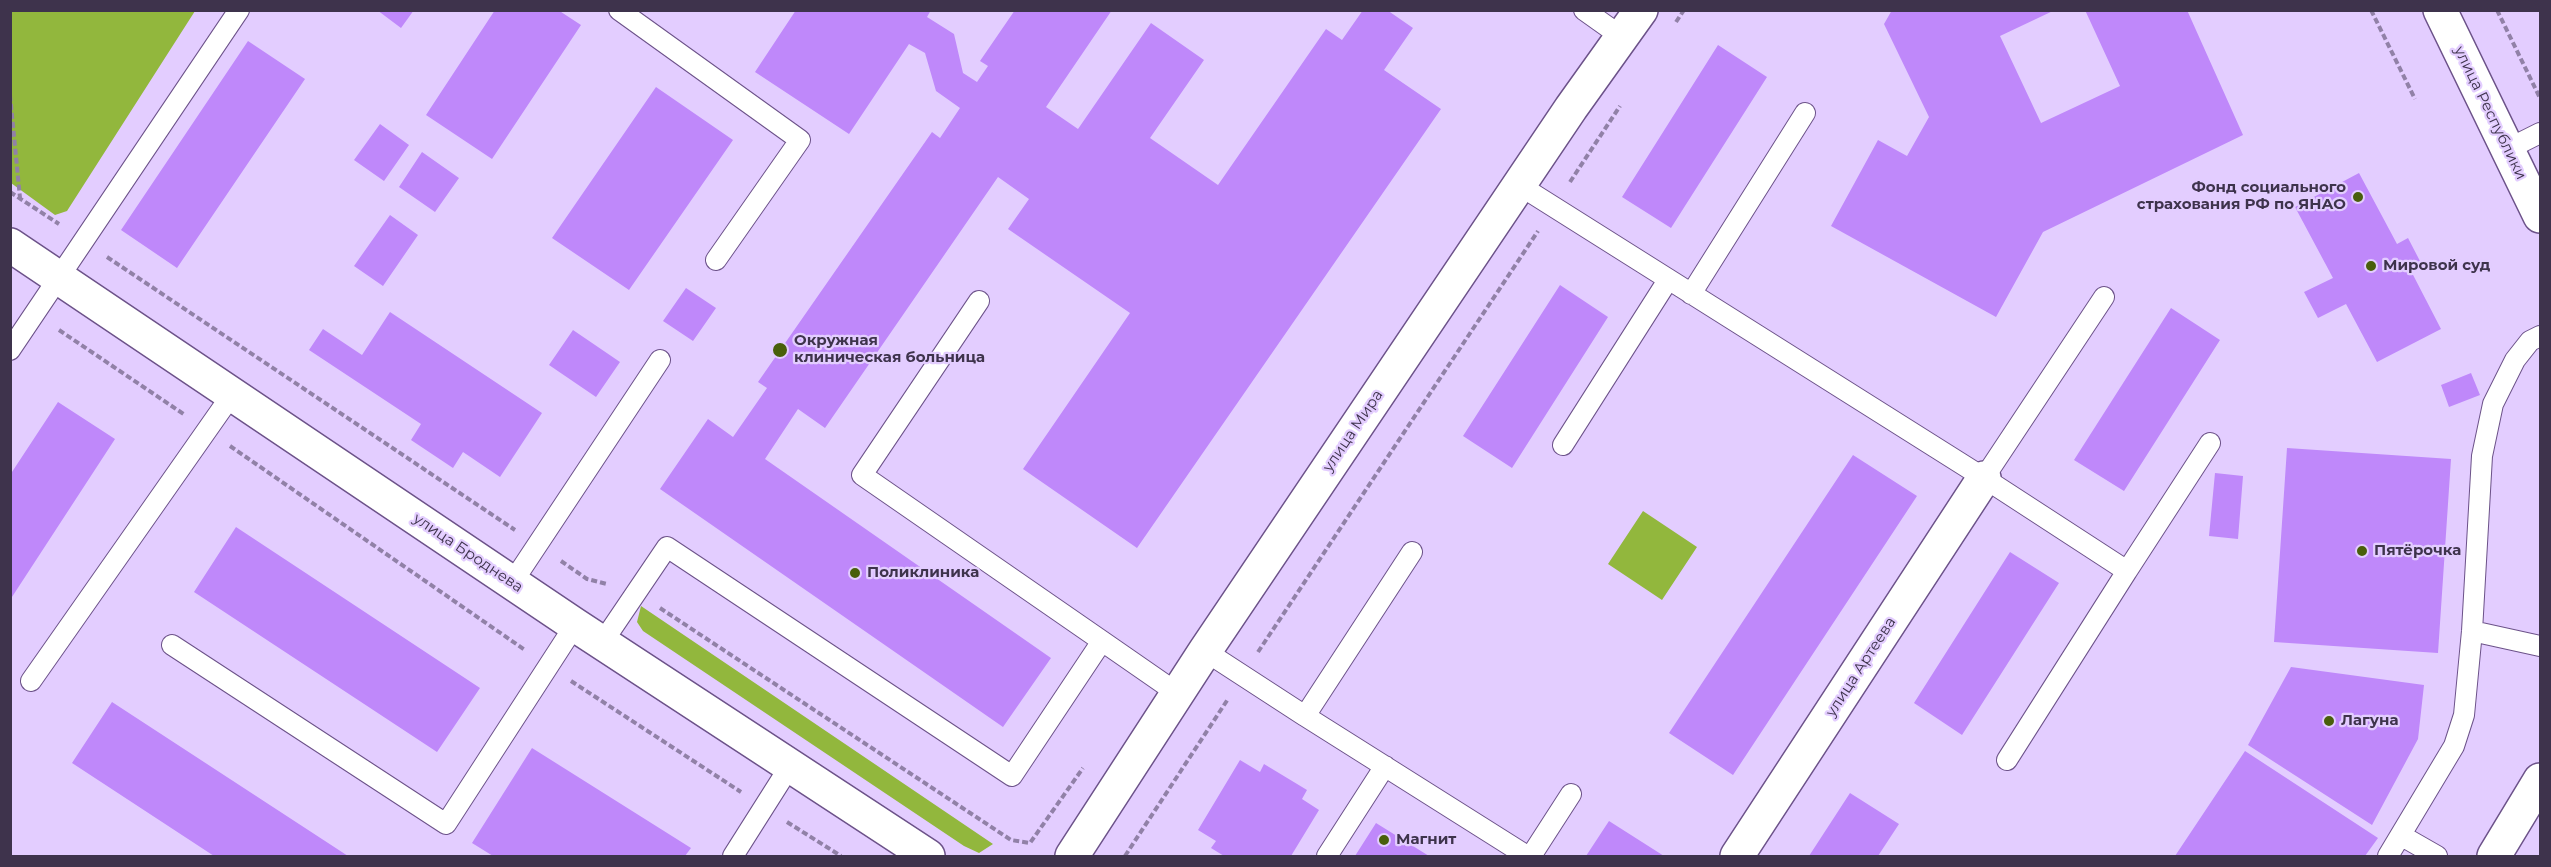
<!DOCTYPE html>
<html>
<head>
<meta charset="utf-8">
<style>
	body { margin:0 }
	#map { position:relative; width:2551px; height:867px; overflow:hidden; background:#e3cdff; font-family:Montserrat,sans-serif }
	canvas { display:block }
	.frame { position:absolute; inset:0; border:12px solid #3e334c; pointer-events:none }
</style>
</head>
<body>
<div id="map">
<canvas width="2551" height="867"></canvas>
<div class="frame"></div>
</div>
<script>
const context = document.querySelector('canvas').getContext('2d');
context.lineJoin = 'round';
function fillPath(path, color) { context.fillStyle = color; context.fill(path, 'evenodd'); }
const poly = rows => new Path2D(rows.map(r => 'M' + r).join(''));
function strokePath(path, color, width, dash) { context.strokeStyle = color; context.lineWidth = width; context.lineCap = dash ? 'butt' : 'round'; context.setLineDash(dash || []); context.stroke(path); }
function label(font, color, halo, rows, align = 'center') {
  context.font = font + ' Montserrat,sans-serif'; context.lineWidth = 4.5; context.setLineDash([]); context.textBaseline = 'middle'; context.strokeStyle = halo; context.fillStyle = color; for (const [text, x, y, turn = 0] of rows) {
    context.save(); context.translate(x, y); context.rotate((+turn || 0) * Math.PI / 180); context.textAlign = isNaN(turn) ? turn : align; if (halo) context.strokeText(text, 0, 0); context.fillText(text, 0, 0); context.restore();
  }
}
fillPath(poly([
	[10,11,195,11,67,211,55,215,11,183],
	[1643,511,1697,547,1662,600,1608,564],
	[641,606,993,844,979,853,964,846,643,631,637,622]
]), '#92b73d');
fillPath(poly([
	[377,10,414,10,401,28],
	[495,10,558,10,581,25,492,159,426,115],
	[796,10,931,10,927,17,954,34,963,73,977,82,988,66,980,61,1015,10,1112,10,1046,107,1078,129,1151,23,1204,60,1150,138,1218,185,1326,29,1342,40,1363,10,1387,10,1413,28,1384,70,1441,109,1137,548,1023,469,1130,313,1008,229,1029,199,998,177,825,428,798,409,765,459,1051,658,1003,727,660,489,708,419,733,437,767,388,758,382,932,132,940,138,960,108,936,91,925,53,909,44,849,134,755,72],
	[1892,10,2055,10,2000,36,2041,123,2120,86,2085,10,2187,10,2243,135,2043,232,1996,317,1831,226,1878,140,1907,156,1929,117,1884,24],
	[248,41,305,79,177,268,121,230],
	[1718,45,1767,77,1671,228,1622,197],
	[656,87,733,140,629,290,552,238],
	[380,124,409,145,384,181,354,160],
	[422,152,459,178,435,212,399,187],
	[2359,173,2397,244,2408,238,2421,263,2410,269,2441,329,2377,362,2346,304,2318,318,2304,292,2333,278,2295,207],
	[390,215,418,235,383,286,354,266],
	[1560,285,1608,317,1512,468,1463,436],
	[686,288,716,308,693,341,663,321],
	[2171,308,2220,340,2124,491,2074,460],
	[390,312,542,413,500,477,463,452,453,468,411,440,421,424,309,350,323,329,362,355],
	[573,330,620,362,596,397,549,365],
	[2471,373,2480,395,2449,407,2441,385],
	[58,402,115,439,10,600,10,475],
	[2287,448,2451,459,2438,653,2274,642],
	[1853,455,1917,496,1733,775,1669,733],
	[2215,473,2243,476,2238,539,2209,536],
	[236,527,480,688,437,752,194,592],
	[2010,552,2059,583,1962,735,1914,703],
	[2291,667,2424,685,2418,739,2372,825,2248,745],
	[112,702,348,856,214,856,72,763],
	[532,748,691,848,685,856,493,856,472,843],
	[2245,751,2378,838,2365,856,2175,856],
	[1240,760,1260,772,1264,764,1307,790,1302,799,1319,810,1291,856,1224,856,1211,848,1216,841,1198,830],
	[1850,793,1899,824,1878,856,1809,856],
	[1609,821,1664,856,1586,856],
	[1376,823,1429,856,1355,856]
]), '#bf88fa');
const lane = poly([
	[619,10,800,140,716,260],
	[1584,10,1622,37],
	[2508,149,2540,133],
	[1519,185,1984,478,2127,571,2007,760],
	[1691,294,1805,113],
	[979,301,862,475,1102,641],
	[10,350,239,10],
	[1563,445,1668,280],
	[1984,478,2104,297],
	[2127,571,2210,443],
	[512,583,660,360],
	[2472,631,2540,646],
	[602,643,667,547,1012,776,1102,641,1177,693],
	[172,645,446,824,575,625],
	[1205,651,1305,716,1412,552],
	[31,681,233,393],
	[1305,716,1527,856],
	[2402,836,2437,856],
	[733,856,790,766],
	[1327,856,1385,766],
	[1531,856,1571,794],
	[2388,856,2454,746,2464,715,2472,631,2482,456,2493,404,2515,360,2530,341,2540,336]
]);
const street = poly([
	[1737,856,1984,478]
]);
const secondary = poly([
	[2440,10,2540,216],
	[10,245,575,625,928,856],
	[1072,856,1205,651,1571,108,1641,10],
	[2494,856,2540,780]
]);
strokePath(lane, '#6c5289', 22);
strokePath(street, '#6c5289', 36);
strokePath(secondary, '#6c5289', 36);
strokePath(poly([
	[2371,10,2415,99],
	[2497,10,2540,98],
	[1676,22,1684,10],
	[10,95,20,198],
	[1570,182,1620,106],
	[10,192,59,224],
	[107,257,515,530],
	[59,330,185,415],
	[230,446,525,650],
	[561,561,587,579,607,584],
	[660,608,1011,840,1030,843,1083,768],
	[1258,652,1538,231],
	[571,681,741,792],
	[787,822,841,856],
	[1125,856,1228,699]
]), '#9181a7', 4, [6, 3]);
strokePath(lane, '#fff', 20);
strokePath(street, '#fff', 33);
strokePath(secondary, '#fff', 33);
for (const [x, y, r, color] of [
	[2358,197,6,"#495f0b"],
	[2371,266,6,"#495f0b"],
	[780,350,8,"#495f0b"],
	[2362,551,6,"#495f0b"],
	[855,573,6,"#495f0b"],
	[2329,721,6,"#495f0b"],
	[1384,840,6,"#495f0b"]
]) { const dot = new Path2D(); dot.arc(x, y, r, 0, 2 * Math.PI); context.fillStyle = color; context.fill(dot); strokePath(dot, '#e3cdff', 2); }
label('15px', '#3e334c', '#e3cdff', [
	["улица Республики",2490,113,64],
	["улица Мира",1353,431,-56],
	["улица Броднева",468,553,34],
	["улица Артеева",1861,667,-57]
]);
label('bold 15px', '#3e334c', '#e3cdff', [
	["Фонд социального",2346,188,"right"],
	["страхования РФ по ЯНАО",2346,205,"right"],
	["Мировой суд",2383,266],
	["Окружная",794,341],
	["клиническая больница",794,358],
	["Пятёрочка",2374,551],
	["Поликлиника",867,573],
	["Лагуна",2341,721],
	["Магнит",1396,840]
], 'left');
</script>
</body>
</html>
